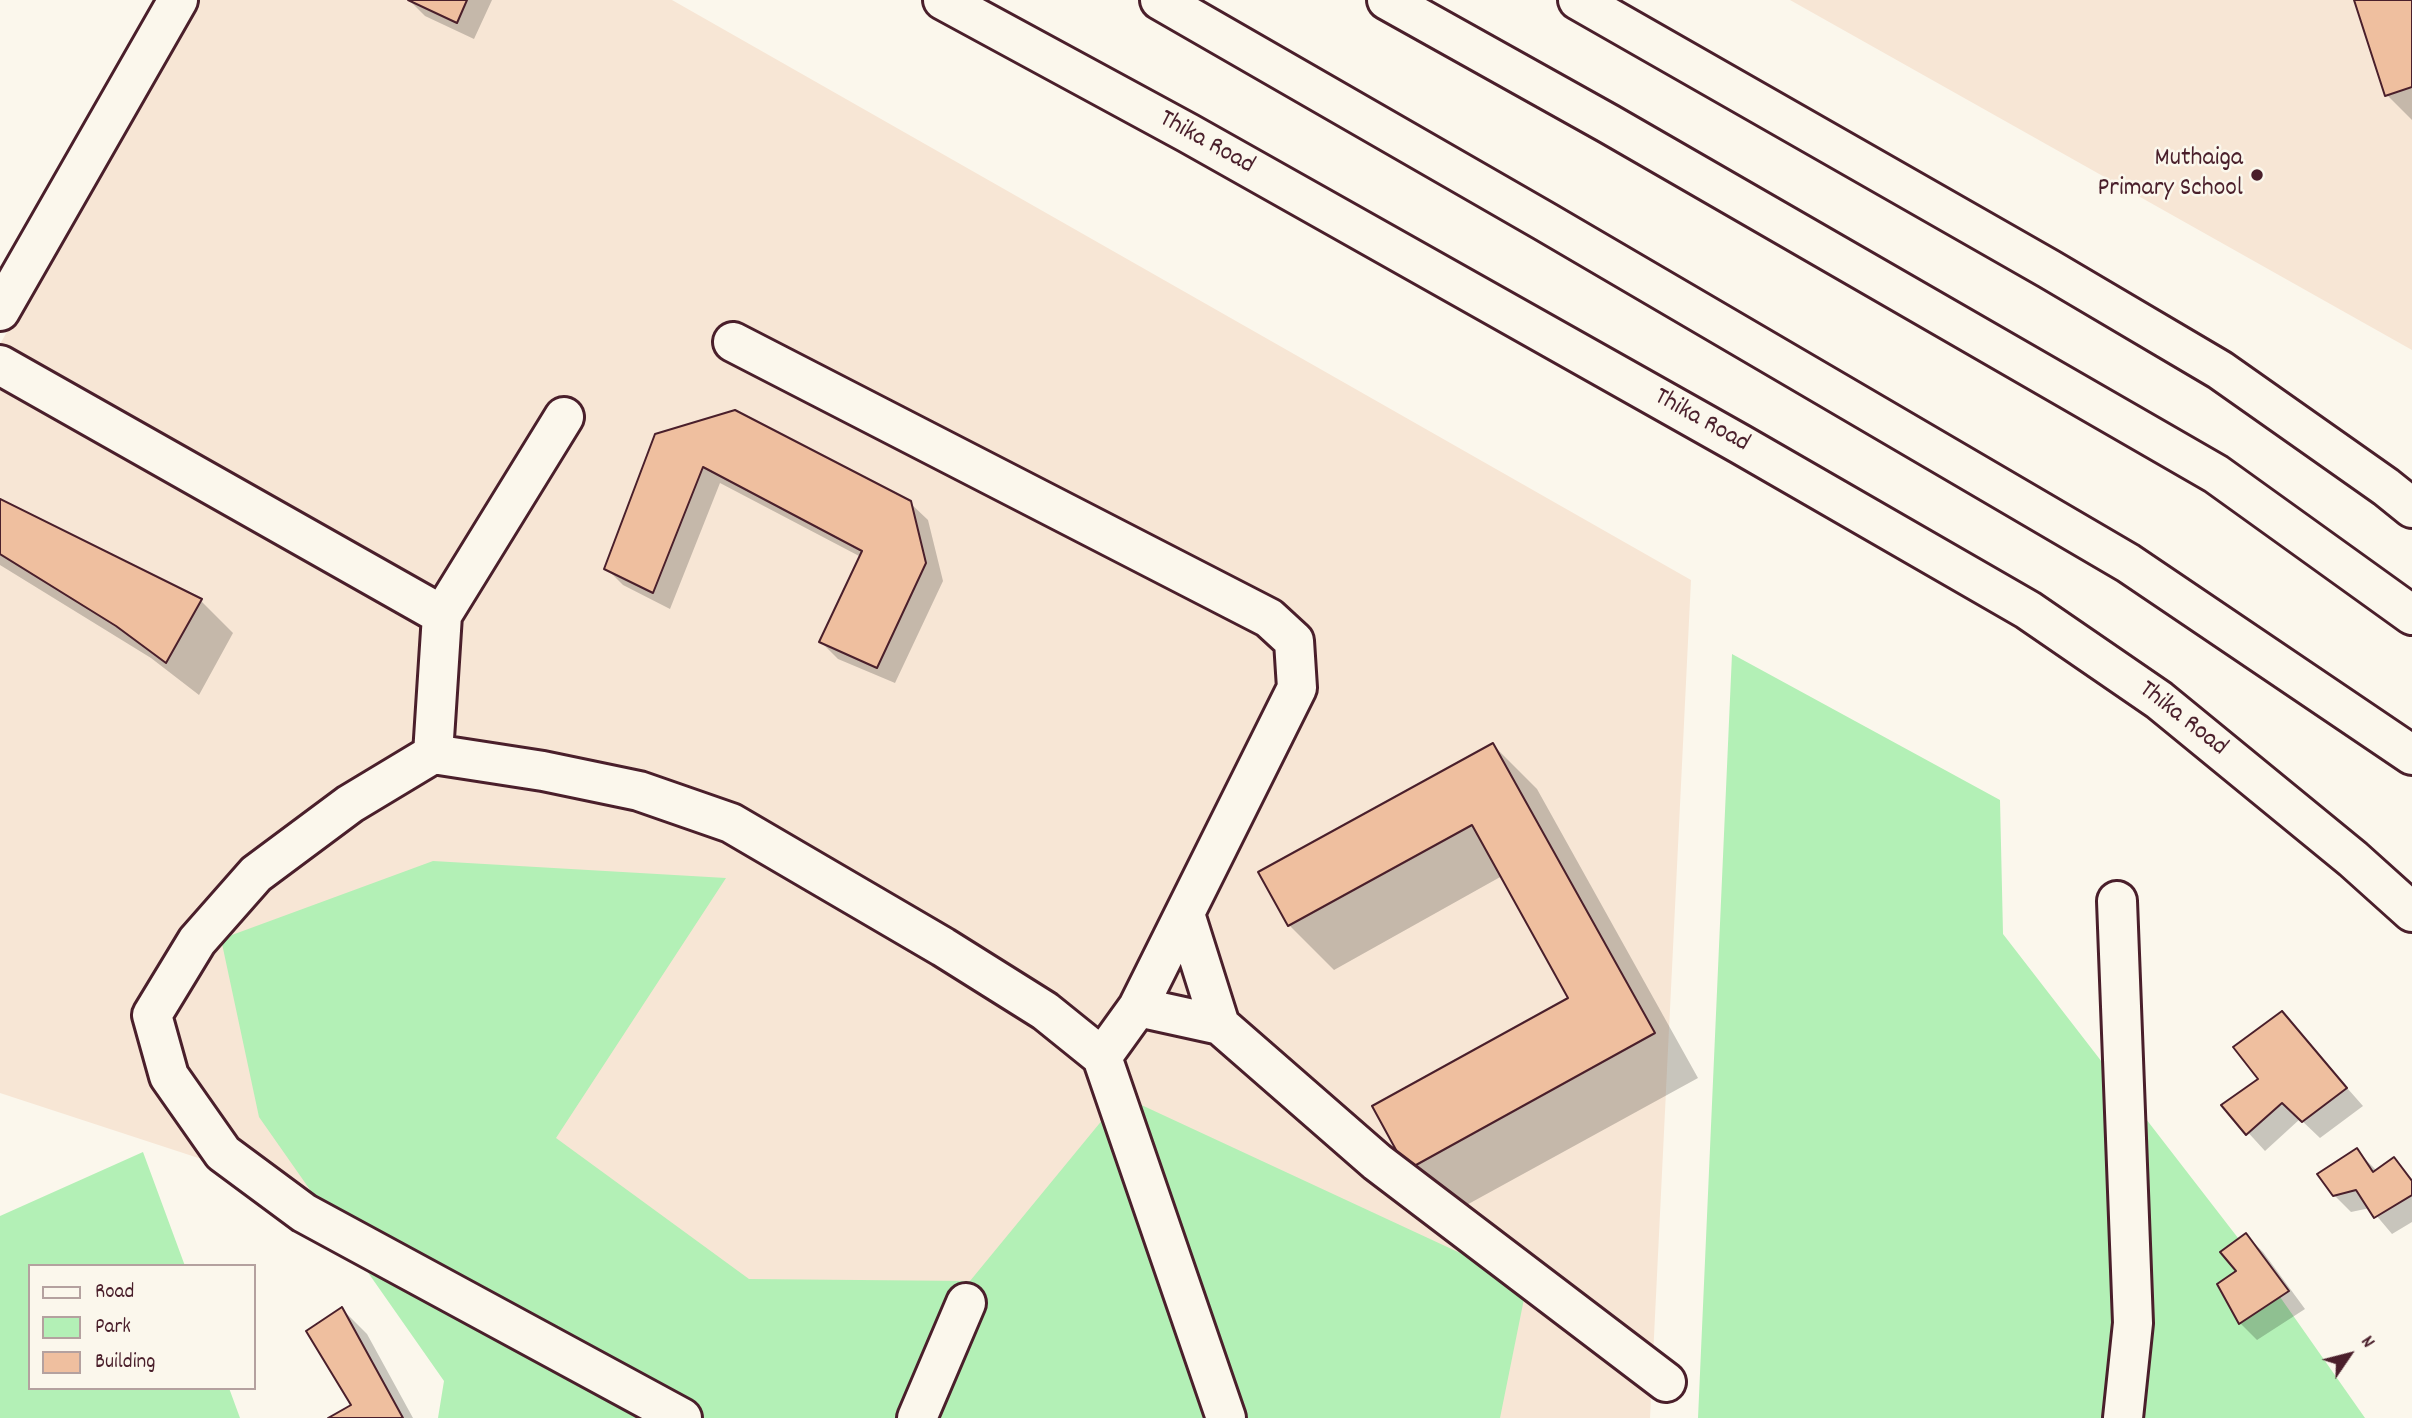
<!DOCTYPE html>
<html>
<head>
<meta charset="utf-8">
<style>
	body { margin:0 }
	#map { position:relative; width:2412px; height:1418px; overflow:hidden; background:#fbf7ec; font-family:Dekko,sans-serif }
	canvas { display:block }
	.legend { position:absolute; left:28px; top:1264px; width:228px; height:126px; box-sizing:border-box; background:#fbf7ec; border:2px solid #b4a19f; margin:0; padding:9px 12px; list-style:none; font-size:21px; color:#4a1f2b }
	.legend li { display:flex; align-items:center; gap:14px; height:35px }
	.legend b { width:35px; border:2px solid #b4a19f }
	.north { position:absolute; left:2314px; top:1320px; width:70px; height:70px; -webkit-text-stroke:5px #fbf7ec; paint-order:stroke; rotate:55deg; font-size:19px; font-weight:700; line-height:28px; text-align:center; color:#4a1f2b }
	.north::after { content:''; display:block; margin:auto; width:24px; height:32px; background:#4a1f2b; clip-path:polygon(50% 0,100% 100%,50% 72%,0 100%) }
</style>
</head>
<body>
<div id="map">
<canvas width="2412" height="1418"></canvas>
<ul class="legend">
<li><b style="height:9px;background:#fbf7ec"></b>Road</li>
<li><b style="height:19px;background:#b3f0b6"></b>Park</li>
<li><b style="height:19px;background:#efbf9f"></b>Building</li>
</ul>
<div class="north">N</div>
</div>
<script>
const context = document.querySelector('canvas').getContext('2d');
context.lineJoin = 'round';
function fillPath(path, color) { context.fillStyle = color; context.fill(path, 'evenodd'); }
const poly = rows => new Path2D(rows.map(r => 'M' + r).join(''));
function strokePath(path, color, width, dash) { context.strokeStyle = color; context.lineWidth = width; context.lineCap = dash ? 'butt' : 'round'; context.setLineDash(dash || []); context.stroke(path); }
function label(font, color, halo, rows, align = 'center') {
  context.font = font + ' Dekko,sans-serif'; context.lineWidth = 5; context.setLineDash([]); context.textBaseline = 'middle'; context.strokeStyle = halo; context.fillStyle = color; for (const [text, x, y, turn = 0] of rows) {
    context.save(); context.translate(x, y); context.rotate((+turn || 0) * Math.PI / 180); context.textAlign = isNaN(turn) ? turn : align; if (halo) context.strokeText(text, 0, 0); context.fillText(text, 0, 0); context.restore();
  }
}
fillPath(poly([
	[198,0,672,0,1691,580,1650,1418,719,1418,290,1188,0,1093,0,344],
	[1790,0,2412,0,2412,350]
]), '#f7e6d5');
fillPath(poly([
	[1732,654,2000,800,2003,934,2245,1247,2365,1418,1698,1418],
	[433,861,726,878,556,1138,749,1279,970,1281,1122,1096,1527,1284,1500,1418,438,1418,444,1381,259,1117,221,939],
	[143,1152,185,1266,30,1266,30,1388,229,1388,240,1418,0,1418,0,1216]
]), '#b3f0b6');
fillPath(poly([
	[409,0,492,0,474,39,425,16],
	[2356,0,2412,0,2412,120,2387,95],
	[657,435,910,503,928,520,943,581,895,683,838,659,821,642,861,557,720,483,670,609,623,585,606,568],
	[0,501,200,600,233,633,199,695,151,658,0,565],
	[1493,745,1537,789,1698,1078,1452,1213,1408,1169,1570,999,1502,876,1334,970,1289,925,1260,873],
	[2281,1013,2363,1106,2320,1138,2300,1119,2265,1151,2223,1105,2260,1079],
	[2357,1151,2377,1171,2393,1160,2412,1179,2412,1222,2392,1234,2370,1208,2351,1212,2334,1195],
	[2246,1235,2263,1252,2305,1309,2257,1340,2240,1323,2238,1271],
	[342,1309,367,1334,413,1418,332,1418,354,1406]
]), '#0003');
const building = poly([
	[408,0,467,0,457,23,408,0],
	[2354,0,2412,0,2412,87,2385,96,2354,0],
	[735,410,911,501,926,563,877,668,819,642,862,551,703,467,653,593,604,569,655,434,735,410],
	[0,499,202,599,166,663,116,626,0,554,0,499],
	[1493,743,1655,1033,1407,1170,1372,1106,1568,998,1472,825,1288,926,1258,872,1493,743],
	[2282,1011,2347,1088,2302,1122,2282,1103,2246,1135,2221,1105,2258,1079,2233,1047,2282,1011],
	[2357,1148,2373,1172,2394,1157,2412,1181,2412,1195,2374,1218,2356,1190,2333,1196,2317,1174,2357,1148],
	[2246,1233,2289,1291,2239,1324,2217,1284,2236,1271,2220,1252,2246,1233],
	[342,1307,403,1418,328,1418,351,1405,306,1331,342,1307]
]);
fillPath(building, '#efbf9f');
strokePath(building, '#4a1f2b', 2);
const minor = poly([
	[0,311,178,0],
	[733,342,1269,618,1294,641,1297,688,1138,1007,1102,1057],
	[0,365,442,615,433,754,543,771,639,791,731,823,943,947,1045,1011,1102,1057,1226,1418],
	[442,615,564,417],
	[433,754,350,804,256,874,197,941,152,1015,169,1076,223,1153,304,1213,682,1418],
	[2117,901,2133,1323,2123,1418],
	[1185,914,1220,1025,1377,1162,1666,1382],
	[1138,1007,1220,1025],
	[917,1418,966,1303]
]);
const major = poly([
	[943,0,1188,133,1740,444,2028,610,2159,700,2353,859,2412,912],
	[1578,0,2049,269,2220,370,2386,487,2412,508]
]);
const highway = poly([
	[1160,0,1544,221,2128,563,2412,755],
	[1387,0,1609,124,2216,474,2412,615]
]);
strokePath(minor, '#4a1f2b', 44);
strokePath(major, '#4a1f2b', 44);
strokePath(highway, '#4a1f2b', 44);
strokePath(minor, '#fbf7ec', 38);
strokePath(major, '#fbf7ec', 38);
strokePath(highway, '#fbf7ec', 38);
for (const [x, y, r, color] of [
	[2257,175,7,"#4a1f2b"]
]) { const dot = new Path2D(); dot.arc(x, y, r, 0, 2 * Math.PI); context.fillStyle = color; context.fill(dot); strokePath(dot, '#fbf7ec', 2.5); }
label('26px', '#4a1f2b', '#fbf7ec', [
	["Thika Road",1206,144,29],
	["Thika Road",1701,422,29],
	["Thika Road",2182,720,38]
]);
label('26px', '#4a1f2b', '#fbf7ec', [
	["Muthaiga",2243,160],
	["Primary School",2243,190]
], 'right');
</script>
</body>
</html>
